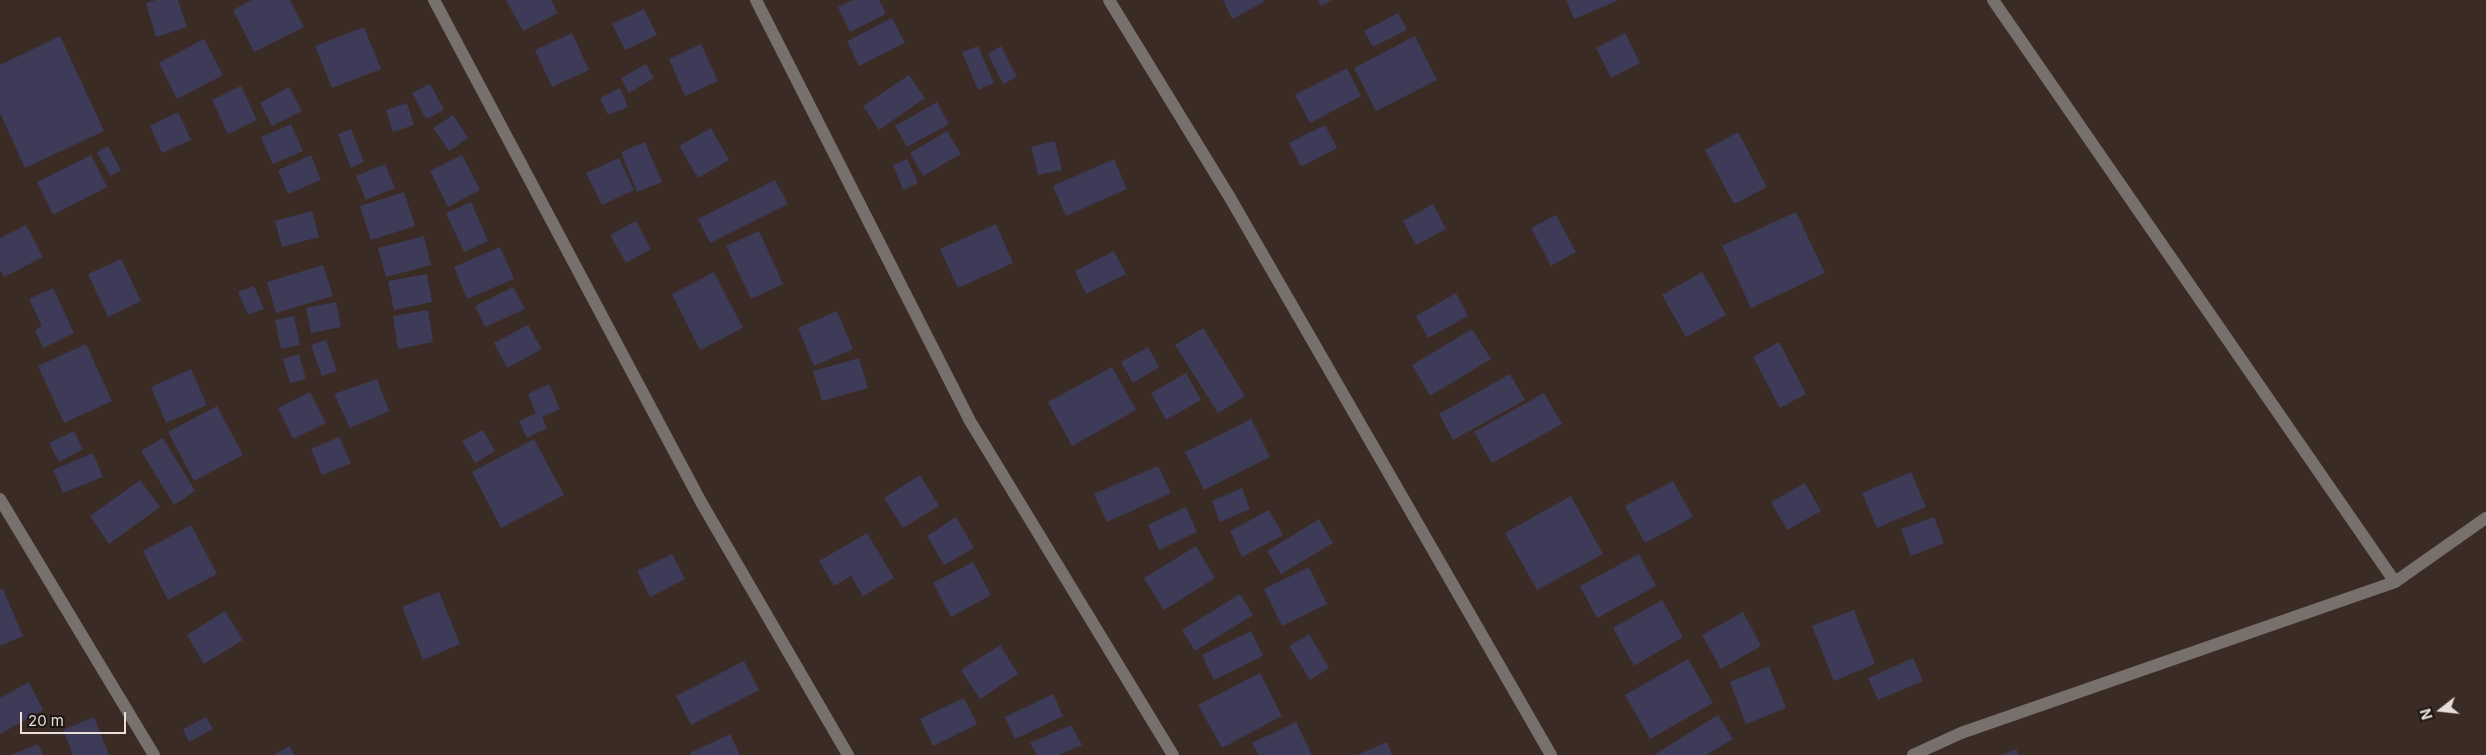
<!DOCTYPE html>
<html>
<head>
<meta charset="utf-8">
<style>
	body { margin:0 }
	#map { position:relative; width:2486px; height:755px; overflow:hidden; background:#3a2b25; font-family:Inter,sans-serif }
	canvas { display:block }
	.north { position:absolute; left:2416px; top:685px; width:50px; height:50px; -webkit-text-stroke:4px #1c1512; paint-order:stroke; rotate:254deg; font-size:14px; font-weight:700; line-height:20px; text-align:center; color:#e8ddd9 }
	.north::after { content:''; display:block; margin:auto; width:18px; height:22px; background:#e8ddd9; clip-path:polygon(50% 0,100% 100%,50% 72%,0 100%) }
	.scale { position:absolute; left:20px; top:712px; width:106px; height:22px; box-sizing:border-box; border:2px solid #e8ddd9; border-top:0; padding-left:6px; font-size:15px; line-height:18px; white-space:nowrap; color:#e8ddd9; -webkit-text-stroke:4px #1c1512; paint-order:stroke }
</style>
</head>
<body>
<div id="map">
<canvas width="2486" height="755"></canvas>
<div class="north">N</div>
<div class="scale">20 m</div>
</div>
<script>
const context = document.querySelector('canvas').getContext('2d');
context.lineJoin = 'round';
function fillPath(path, color) { context.fillStyle = color; context.fill(path, 'evenodd'); }
const poly = rows => new Path2D(rows.map(r => 'M' + r).join(''));
function strokePath(path, color, width, dash) { context.strokeStyle = color; context.lineWidth = width; context.lineCap = dash ? 'butt' : 'round'; context.setLineDash(dash || []); context.stroke(path); }
fillPath(poly([
	[156,0,178,0,187,27,156,37,146,3],
	[252,0,290,0,304,27,254,52,233,10],
	[506,0,551,0,558,13,523,31],
	[853,0,879,0,886,14,850,32,838,7],
	[1223,0,1263,0,1264,2,1232,19],
	[1318,0,1332,0,1321,6],
	[1566,0,1619,0,1574,19],
	[644,9,657,35,625,50,612,24],
	[1398,13,1407,30,1373,47,1364,31],
	[892,18,905,43,859,66,847,41],
	[364,27,381,69,332,88,315,46],
	[572,33,589,70,552,87,535,50],
	[1625,33,1640,63,1611,78,1596,48],
	[60,36,104,131,25,168,0,113,0,65],
	[1415,36,1437,80,1376,111,1354,68],
	[204,39,223,75,177,99,159,63],
	[701,44,718,81,685,96,669,59],
	[978,46,994,83,978,90,962,52],
	[1001,46,1017,77,1003,84,988,54],
	[646,64,654,78,629,93,621,78],
	[1347,68,1361,96,1310,123,1295,95],
	[909,75,925,98,879,130,863,106],
	[430,84,444,110,426,119,412,93],
	[241,86,257,120,228,134,212,100],
	[289,87,302,111,272,126,260,103],
	[620,88,628,107,608,115,600,98],
	[937,102,949,124,907,147,895,126],
	[407,103,414,125,393,132,386,110],
	[178,112,191,140,162,153,150,126],
	[453,115,468,138,449,151,433,128],
	[291,124,303,151,273,164,261,137],
	[1325,125,1337,148,1301,167,1289,143],
	[711,128,729,160,698,178,679,146],
	[351,129,364,162,351,168,338,134],
	[947,131,961,154,923,176,910,153],
	[1738,132,1767,187,1734,204,1705,150],
	[1055,141,1062,170,1038,175,1031,147],
	[645,142,662,182,637,192,621,152],
	[108,146,121,170,110,176,97,152],
	[91,155,107,187,53,215,37,182],
	[311,155,321,180,288,194,278,170],
	[462,155,480,190,448,207,430,171],
	[619,158,634,190,602,205,586,173],
	[907,159,918,183,903,190,893,165],
	[1114,159,1127,189,1066,216,1053,186],
	[385,164,395,188,366,200,356,176],
	[775,180,788,204,710,243,698,219],
	[404,192,415,226,371,240,360,206],
	[471,202,488,241,464,252,446,213],
	[1433,204,1446,229,1416,245,1403,221],
	[312,211,319,237,282,247,275,221],
	[1796,212,1825,273,1751,308,1722,246],
	[1556,215,1576,252,1551,266,1531,228],
	[636,221,651,249,626,263,610,235],
	[996,224,1013,263,958,288,940,249],
	[26,225,43,257,4,277,0,270,0,238],
	[759,231,783,284,751,299,726,246],
	[424,236,431,265,386,277,378,248],
	[500,247,514,279,467,299,454,267],
	[1114,251,1126,274,1086,294,1075,271],
	[121,259,141,301,108,317,88,274],
	[323,265,333,296,276,313,267,282],
	[714,272,743,328,700,350,672,294],
	[1702,272,1726,315,1686,337,1662,295],
	[427,274,432,302,394,310,388,281],
	[254,286,264,309,248,315,238,292],
	[513,287,525,309,485,327,475,306],
	[53,288,74,333,43,348,35,330,42,326,29,299],
	[1456,293,1468,316,1428,338,1416,316],
	[336,302,341,327,311,333,306,308],
	[428,310,433,342,398,349,393,316],
	[837,311,853,349,814,366,798,328],
	[294,316,300,345,281,349,275,320],
	[528,325,542,349,507,368,494,343],
	[1203,328,1245,396,1218,413,1175,345],
	[1472,329,1491,359,1430,396,1412,365],
	[326,340,337,371,322,376,311,345],
	[1779,342,1806,394,1780,408,1753,357],
	[86,344,112,401,64,423,38,366],
	[1148,347,1159,367,1133,383,1121,362],
	[299,354,306,379,290,383,283,359],
	[859,358,868,388,822,401,813,371],
	[1112,367,1136,410,1072,446,1048,402],
	[191,369,207,405,166,423,151,387],
	[1186,373,1201,400,1166,420,1151,393],
	[1510,374,1525,400,1453,440,1439,414],
	[377,379,389,411,350,428,334,394],
	[549,384,560,409,542,417,547,428,527,438,519,421,536,413,528,394],
	[310,392,326,423,293,439,278,408],
	[1544,393,1562,424,1492,463,1474,432],
	[217,406,243,455,194,481,168,432],
	[1251,419,1270,457,1204,490,1185,452],
	[483,430,495,451,475,463,462,441],
	[74,431,83,449,59,462,49,443],
	[339,437,351,463,322,475,311,449],
	[163,438,195,491,174,505,141,451],
	[534,439,564,495,501,528,472,472],
	[93,453,103,477,63,493,53,470],
	[1158,466,1171,493,1107,522,1094,494],
	[1911,472,1926,507,1877,528,1862,493],
	[920,475,939,506,903,528,884,498],
	[140,480,160,507,109,544,90,516],
	[1673,481,1693,517,1645,543,1625,506],
	[1805,483,1821,511,1787,530,1771,502],
	[1242,488,1250,509,1220,522,1212,501],
	[1571,496,1603,554,1537,590,1505,533],
	[1186,507,1197,532,1159,550,1148,525],
	[1269,510,1283,535,1242,557,1230,531],
	[956,517,974,548,944,565,927,536],
	[1934,517,1944,543,1911,556,1901,529],
	[1319,519,1333,543,1281,574,1267,551],
	[191,525,217,574,168,600,143,551],
	[867,533,894,578,863,596,851,576,834,586,819,561],
	[1196,546,1215,578,1164,610,1144,578],
	[672,554,685,579,650,597,637,571],
	[1639,554,1656,586,1597,618,1580,586],
	[973,562,991,595,951,617,933,583],
	[1309,567,1327,604,1282,626,1264,589],
	[3,589,23,636,0,646,0,590],
	[439,592,460,644,423,660,402,607],
	[1240,594,1253,615,1195,651,1182,630],
	[1662,600,1683,637,1634,666,1613,628],
	[1854,610,1875,664,1834,681,1812,626],
	[225,611,243,640,204,664,187,635],
	[1743,612,1761,646,1721,669,1702,635],
	[1251,631,1263,656,1214,680,1202,655],
	[1309,634,1329,668,1310,680,1289,646],
	[1000,645,1018,674,980,699,961,670],
	[1913,658,1923,681,1878,700,1868,678],
	[1688,659,1713,703,1650,739,1625,695],
	[744,661,759,690,691,725,676,696],
	[1769,666,1786,708,1746,724,1730,682],
	[1260,673,1282,716,1222,748,1198,705],
	[29,682,43,710,0,734,0,698],
	[1053,694,1063,716,1015,739,1005,717],
	[964,698,977,724,933,746,920,719],
	[1718,715,1733,739,1706,755,1654,755],
	[94,717,109,755,73,755,63,730],
	[206,717,213,729,189,742,183,729],
	[1296,722,1312,755,1259,755,1252,743],
	[1071,725,1082,745,1059,755,1037,755,1030,743],
	[730,734,740,755,691,755,690,753],
	[1387,742,1392,755,1357,755],
	[38,744,43,755,11,755],
	[290,746,294,755,274,755],
	[2016,749,2019,755,2001,755]
]), '#3d3b57');
strokePath(poly([
	[434,0,701,502,848,755],
	[756,0,970,421,1173,755],
	[1109,0,1229,196,1551,755],
	[1993,0,2395,582],
	[0,499,154,755],
	[1913,755,1961,733,2395,582,2486,518]
]), '#78706d', 12);
</script>
</body>
</html>
